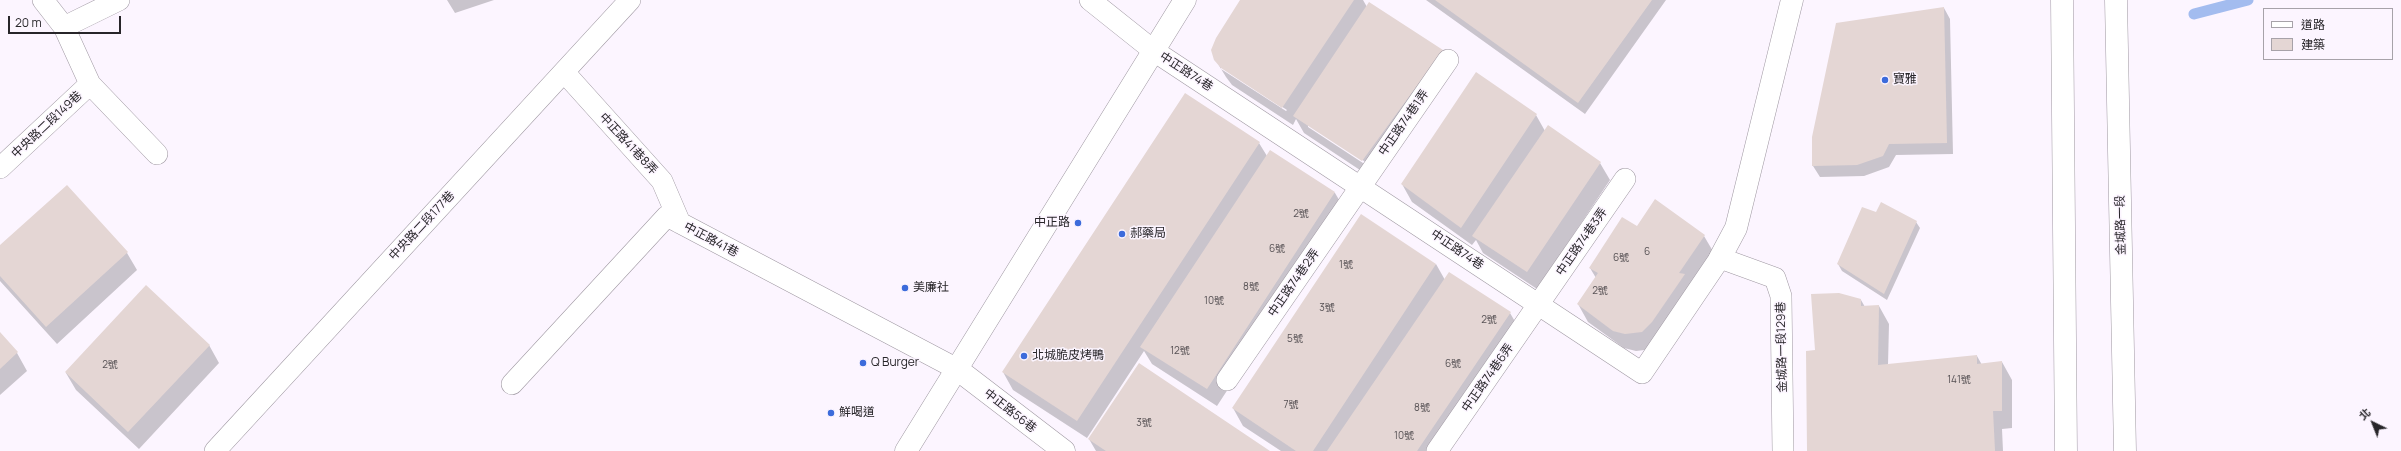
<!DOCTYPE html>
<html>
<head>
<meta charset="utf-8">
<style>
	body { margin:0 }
	#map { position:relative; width:2401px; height:451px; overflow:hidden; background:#fcf5ff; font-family:Manrope,"Noto Sans TC",sans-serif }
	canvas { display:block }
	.legend { position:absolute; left:2263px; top:8px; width:130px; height:52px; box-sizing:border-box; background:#fcf5ff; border:1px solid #a7a2a9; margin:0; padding:5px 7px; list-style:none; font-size:12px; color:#272529 }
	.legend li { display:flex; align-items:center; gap:8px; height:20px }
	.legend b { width:20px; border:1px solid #a7a2a9 }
	.north { position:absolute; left:2353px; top:403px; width:40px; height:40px; -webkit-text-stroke:3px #fcf5ff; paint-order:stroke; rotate:317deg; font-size:11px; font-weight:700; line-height:16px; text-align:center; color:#272529 }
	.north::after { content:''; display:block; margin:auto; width:14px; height:18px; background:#272529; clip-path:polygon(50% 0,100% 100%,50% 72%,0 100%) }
	.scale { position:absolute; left:8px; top:16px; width:113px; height:18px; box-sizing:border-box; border:2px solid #272529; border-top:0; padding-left:5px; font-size:12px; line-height:14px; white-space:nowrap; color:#272529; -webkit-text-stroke:3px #fcf5ff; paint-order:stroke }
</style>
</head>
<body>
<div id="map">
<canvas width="2401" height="451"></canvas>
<ul class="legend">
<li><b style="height:5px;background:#fff"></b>道路</li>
<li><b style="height:11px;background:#e4d6d4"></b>建築</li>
</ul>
<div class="north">北</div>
<div class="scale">20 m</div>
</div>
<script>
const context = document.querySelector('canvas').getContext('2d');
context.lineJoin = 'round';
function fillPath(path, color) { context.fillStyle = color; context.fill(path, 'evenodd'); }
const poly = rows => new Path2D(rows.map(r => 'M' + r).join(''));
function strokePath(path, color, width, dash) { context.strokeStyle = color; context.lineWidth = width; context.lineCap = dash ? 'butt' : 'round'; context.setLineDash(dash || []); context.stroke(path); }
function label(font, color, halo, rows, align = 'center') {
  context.font = font + ' Manrope,"Noto Sans TC",sans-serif'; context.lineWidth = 3; context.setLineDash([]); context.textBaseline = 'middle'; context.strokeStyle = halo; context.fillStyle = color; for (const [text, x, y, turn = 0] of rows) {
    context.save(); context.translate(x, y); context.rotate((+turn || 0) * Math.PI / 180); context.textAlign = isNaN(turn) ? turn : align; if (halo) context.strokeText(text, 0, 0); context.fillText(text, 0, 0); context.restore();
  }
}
fillPath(poly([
	[447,0,494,0,455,13],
	[1242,0,1363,0,1367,7,1442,51,1452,68,1372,178,1304,133,1296,119,1293,125,1232,85,1226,77,1215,59],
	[1221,67,1287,110,1286,111,1221,69],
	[1308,124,1367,163,1366,165,1308,127],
	[1426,0,1666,0,1585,114],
	[1944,8,1950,19,1953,154,1896,155,1889,167,1864,176,1820,177,1813,166],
	[1536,115,1545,131,1600,163,1610,180,1537,289,1483,253,1476,240,1472,245,1412,202,1402,184],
	[1259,143,1267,156,1270,151,1335,193,1345,210,1217,406,1152,364,1144,351,1087,438,1013,390,1003,372],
	[67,186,127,253,137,270,57,344,0,281,0,247],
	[1877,214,1916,222,1920,228,1887,300,1842,271,1838,264],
	[1637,227,1704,236,1714,253,1653,349,1636,351,1624,348,1588,322,1578,304,1596,278,1590,268],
	[1436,264,1445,280,1510,313,1520,330,1438,451,1281,451,1243,426,1233,408],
	[1861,300,1865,307,1879,306,1889,324,1888,365,1977,356,1982,365,2002,362,2012,380,2012,428,2002,429,2003,451,1808,451,1816,351],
	[0,334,17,353,27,371,0,395],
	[209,345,219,363,139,449,76,390,66,373],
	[1089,439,1269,451,1096,451]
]), '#0003');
strokePath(poly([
	[2194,14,2248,0]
]), '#a3bcef', 11);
fillPath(poly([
	[1240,0,1354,0,1282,108,1221,68,1214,60,1211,50,1216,38],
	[1435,0,1652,0,1578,103],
	[1369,2,1443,50,1362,161,1293,116],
	[1944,7,1947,143,1889,144,1883,156,1857,165,1812,166,1812,137,1836,23],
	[1476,72,1537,114,1461,228,1401,184],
	[1185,93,1260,142,1077,421,1002,372],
	[1548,125,1601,162,1527,272,1472,236],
	[1270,150,1335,192,1207,389,1140,347],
	[67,185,128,252,46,327,0,276,0,245],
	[1655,199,1705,235,1679,273,1685,274,1652,322,1642,332,1625,334,1613,331,1577,304,1598,273,1589,268,1622,217,1637,226],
	[1881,202,1917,221,1884,294,1837,264,1862,207,1876,212],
	[1361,214,1436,264,1313,451,1296,451,1232,408],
	[1449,272,1511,312,1417,451,1327,451],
	[146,285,210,345,128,432,65,372],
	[1839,293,1861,299,1861,306,1879,305,1878,365,1977,355,1977,364,2002,361,2002,411,1993,411,1995,451,1807,451,1806,351,1815,350,1811,294],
	[0,332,18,352,0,369],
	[1139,363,1270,451,1106,451,1088,439]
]), '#e4d6d4');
const service = poly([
	[43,0,64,27],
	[1090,0,1154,51,1642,373,1720,258,1775,278,1781,296,1783,451],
	[564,72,662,181,680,223],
	[90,84,157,154],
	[0,168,90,84,64,27,119,0],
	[1227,380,1448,60],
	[512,384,667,216,957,369],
	[215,451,630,0],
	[1437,451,1625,179]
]);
const minor = poly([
	[1720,258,1736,228,1792,0],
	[957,369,1064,451],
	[906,451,1185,0]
]);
const secondary = poly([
	[2062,0,2066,451],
	[2116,0,2125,451]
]);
strokePath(service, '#9f98a2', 22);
strokePath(minor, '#9f98a2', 23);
strokePath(secondary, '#9f98a2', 23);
strokePath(service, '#fff', 21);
strokePath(minor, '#fff', 22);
strokePath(secondary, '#fff', 22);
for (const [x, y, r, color] of [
	[1885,80,4,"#3c6bdb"],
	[1078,223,4,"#3c6bdb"],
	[1122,234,4,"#3c6bdb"],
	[905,288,4,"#3c6bdb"],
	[1024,356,4,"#3c6bdb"],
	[863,363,4,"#3c6bdb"],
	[831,413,4,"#3c6bdb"]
]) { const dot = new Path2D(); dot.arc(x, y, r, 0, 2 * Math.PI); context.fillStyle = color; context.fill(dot); strokePath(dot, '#fcf5ff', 1.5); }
label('10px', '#565154', null, [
	["2號",1301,214],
	["6號",1277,249],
	["6",1647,252],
	["6號",1621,258],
	["1號",1346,265],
	["8號",1251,287],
	["2號",1600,291],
	["10號",1214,301],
	["3號",1327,308],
	["2號",1489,320],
	["5號",1295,339],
	["12號",1180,351],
	["6號",1453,364],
	["2號",110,365],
	["141號",1959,380],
	["7號",1291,405],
	["8號",1422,408],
	["3號",1144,423],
	["10號",1404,436]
]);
label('12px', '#272529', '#fcf5ff', [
	["中正路74巷",1186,72,33],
	["中正路74巷1弄",1404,123,-55],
	["中央路二段149巷",47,125,-43],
	["中正路41巷8弄",628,144,47],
	["金城路一段",2121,225,-91],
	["中央路二段177巷",422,226,-47],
	["中正路41巷",711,240,28],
	["中正路74巷3弄",1582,242,-55],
	["中正路74巷",1457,250,34],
	["中正路74巷2弄",1294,283,-55],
	["金城路一段129巷",1782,347,-91],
	["中正路74巷6弄",1488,378,-55],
	["中正路56巷",1010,411,38]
]);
label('12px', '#272529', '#fcf5ff', [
	["寶雅",1893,80],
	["中正路",1070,223,"right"],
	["郝藥局",1130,234],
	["美廉社",913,288],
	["北城脆皮烤鴨",1032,356],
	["Q Burger",871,363],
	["鮮喝道",839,413]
], 'left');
</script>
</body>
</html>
